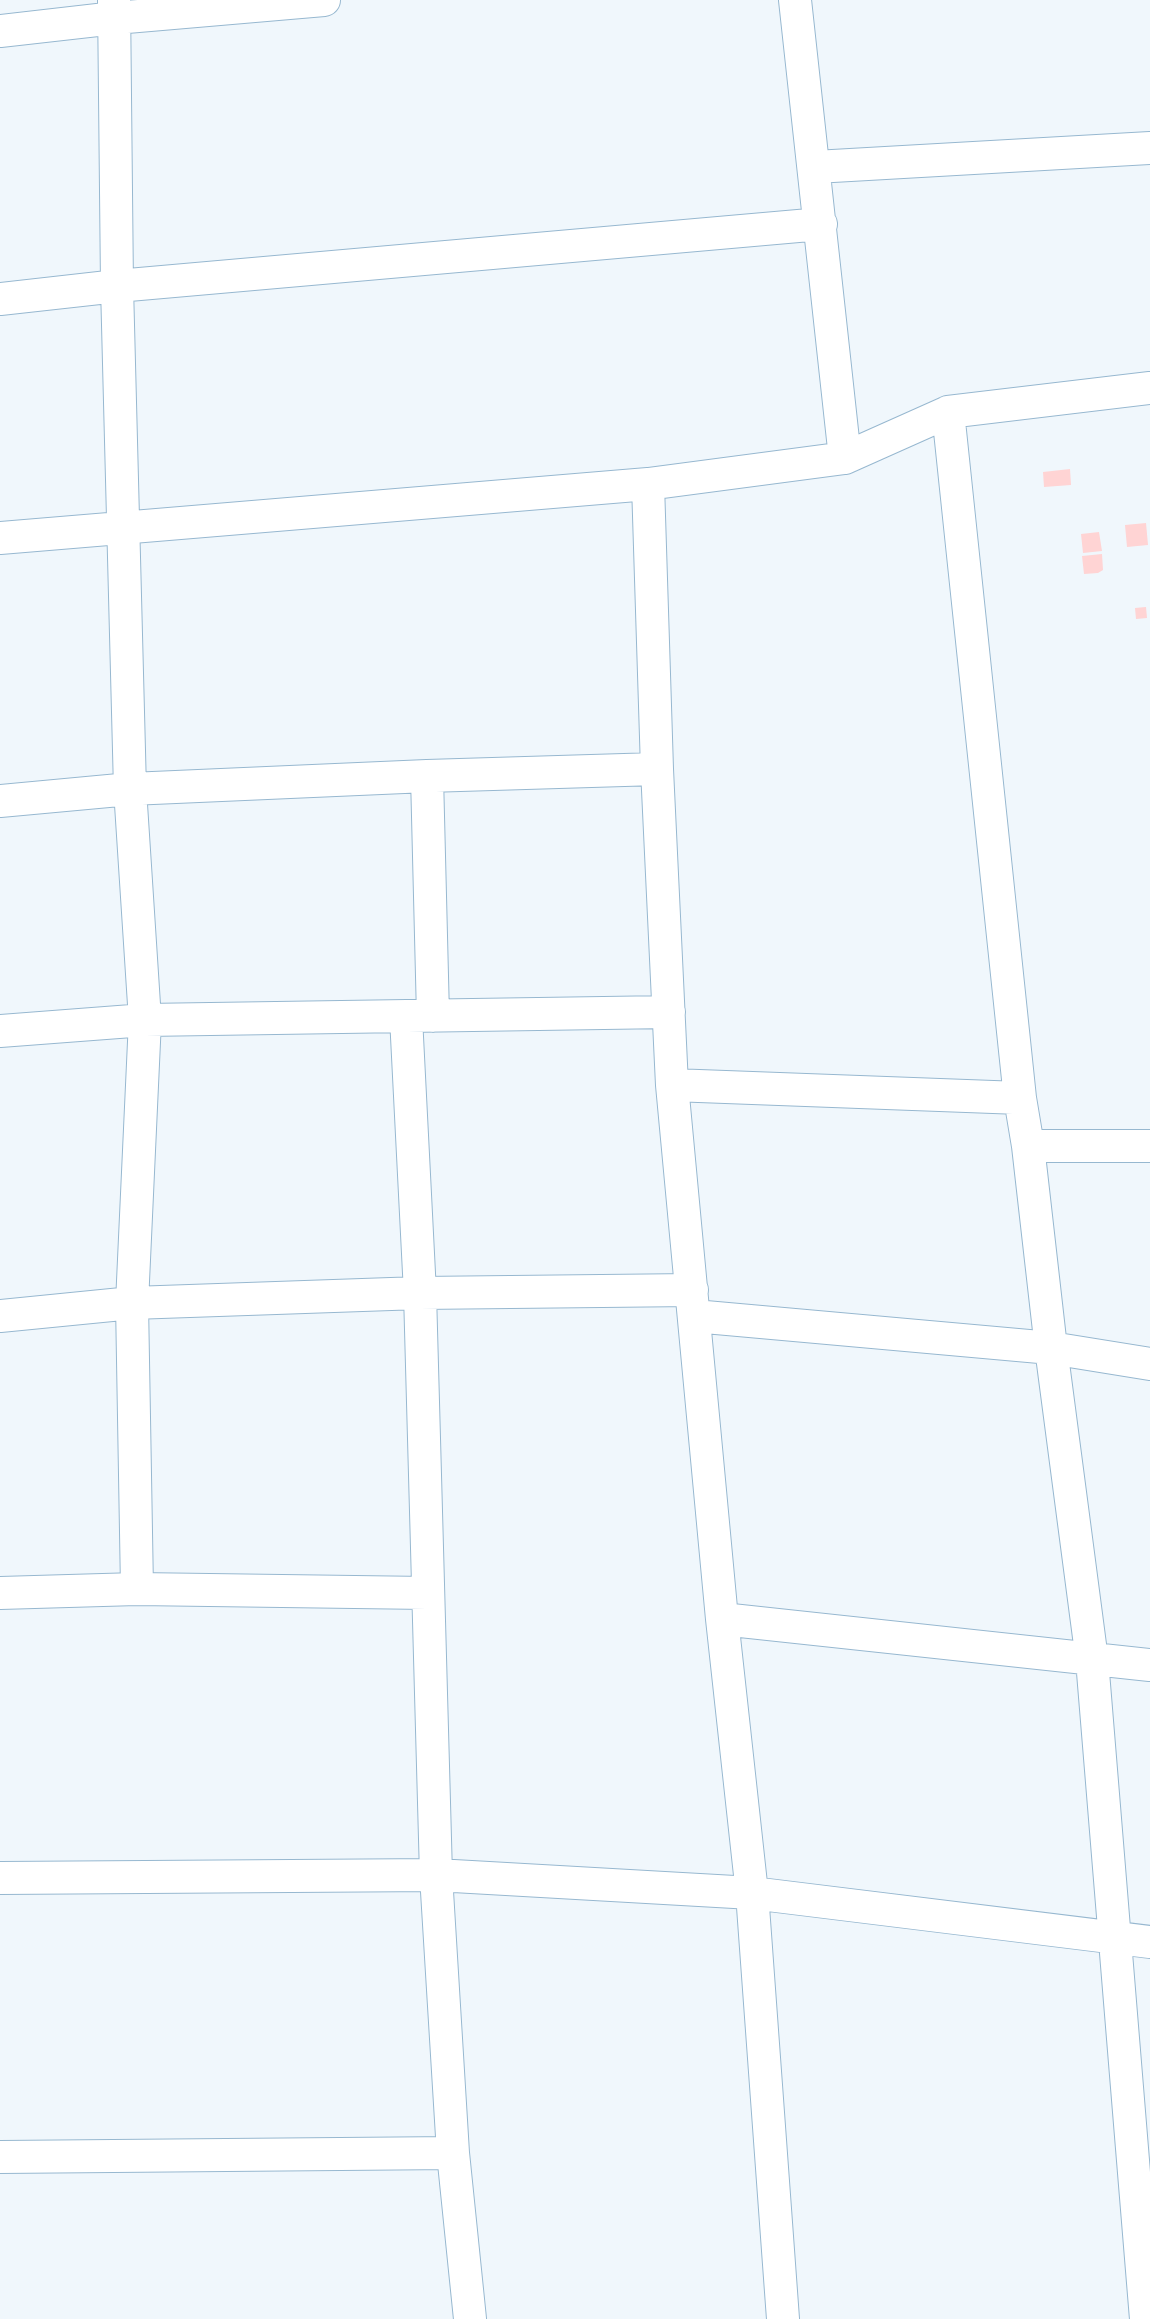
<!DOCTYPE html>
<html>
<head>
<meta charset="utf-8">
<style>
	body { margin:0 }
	canvas { display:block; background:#f0f7fc }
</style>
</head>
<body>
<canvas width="1150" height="2319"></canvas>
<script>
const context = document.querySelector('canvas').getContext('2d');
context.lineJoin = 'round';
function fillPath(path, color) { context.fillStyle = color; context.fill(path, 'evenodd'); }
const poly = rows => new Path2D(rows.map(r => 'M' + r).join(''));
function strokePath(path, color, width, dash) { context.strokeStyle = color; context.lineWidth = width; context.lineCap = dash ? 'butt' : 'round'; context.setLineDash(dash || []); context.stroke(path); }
fillPath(poly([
	[1070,469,1071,485,1044,487,1043,472],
	[1146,523,1148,545,1127,547,1125,525],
	[1099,532,1102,551,1083,553,1081,534],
	[1102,554,1103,570,1098,573,1084,574,1082,556],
	[1146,607,1147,618,1136,619,1135,608]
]), '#ffd4d4');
const minor = poly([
	[114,0,117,286,130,789,145,1020,132,1303,137,1589],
	[795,0,845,458],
	[0,31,115,18,324,0],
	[815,167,1150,148],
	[0,299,117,286,821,224],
	[948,412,1020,1098,1028,1146,1051,1348,1092,1660,1146,2319],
	[648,484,657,769,672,1085,722,1619,752,1893,783,2319],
	[0,538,648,484,845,458,948,412,1150,388],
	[427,776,433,1016],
	[0,801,130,789,427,776,657,769],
	[406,1017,420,1293,436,1875,453,2153,470,2319],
	[0,1031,145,1020,669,1012],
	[672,1085,1020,1098],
	[1028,1146,1150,1146],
	[0,1316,132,1303,420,1293,692,1290],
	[694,1316,1051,1348,1150,1364],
	[0,1593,137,1589,427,1593],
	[722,1619,1150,1665],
	[0,1878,436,1875,752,1893,1150,1942],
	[0,2157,453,2153]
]);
strokePath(minor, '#97b8d0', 34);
strokePath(minor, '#fff', 32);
</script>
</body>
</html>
